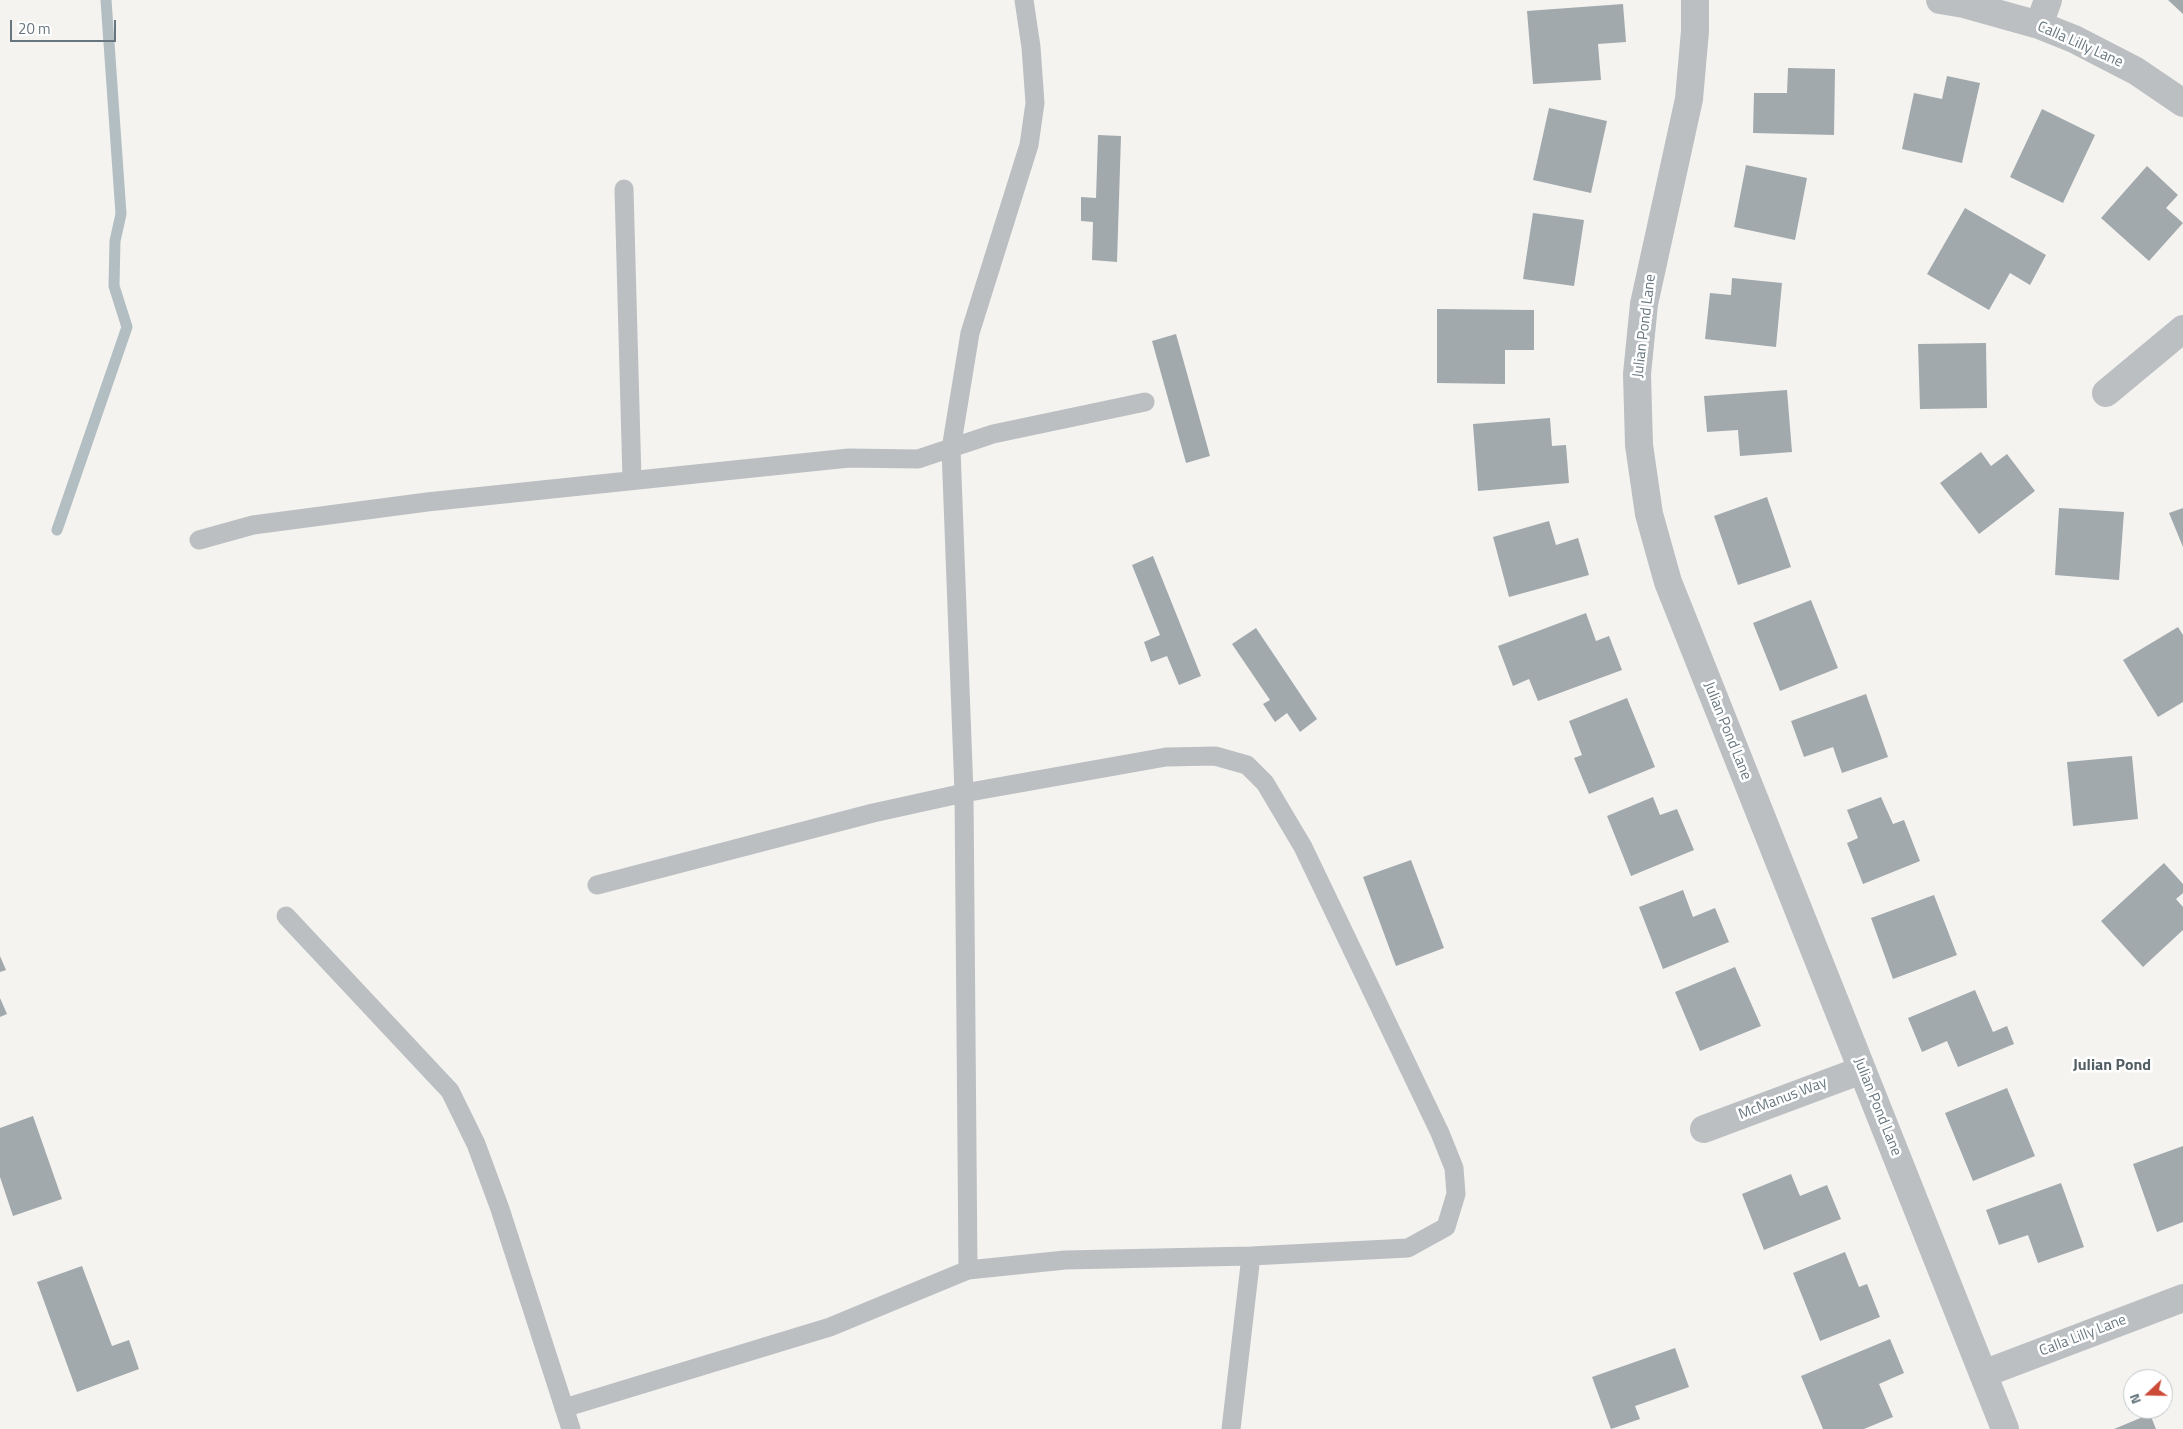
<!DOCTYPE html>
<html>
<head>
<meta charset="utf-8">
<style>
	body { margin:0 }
	#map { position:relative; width:2183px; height:1429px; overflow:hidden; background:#f4f3f0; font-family:"Titillium Web",sans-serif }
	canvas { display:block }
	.north { position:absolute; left:2123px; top:1369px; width:50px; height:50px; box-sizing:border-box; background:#fff; border:1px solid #c2c8cb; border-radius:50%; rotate:249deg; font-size:14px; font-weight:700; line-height:20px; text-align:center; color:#67767e }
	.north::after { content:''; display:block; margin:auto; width:18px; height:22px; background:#cc4b38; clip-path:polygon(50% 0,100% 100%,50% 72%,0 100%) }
	.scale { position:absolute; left:10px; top:20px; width:106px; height:22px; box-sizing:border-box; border:2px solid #67767e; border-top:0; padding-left:6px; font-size:15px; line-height:18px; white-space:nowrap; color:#67767e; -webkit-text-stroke:4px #fff; paint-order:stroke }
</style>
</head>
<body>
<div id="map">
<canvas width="2183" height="1429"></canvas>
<div class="north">N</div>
<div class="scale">20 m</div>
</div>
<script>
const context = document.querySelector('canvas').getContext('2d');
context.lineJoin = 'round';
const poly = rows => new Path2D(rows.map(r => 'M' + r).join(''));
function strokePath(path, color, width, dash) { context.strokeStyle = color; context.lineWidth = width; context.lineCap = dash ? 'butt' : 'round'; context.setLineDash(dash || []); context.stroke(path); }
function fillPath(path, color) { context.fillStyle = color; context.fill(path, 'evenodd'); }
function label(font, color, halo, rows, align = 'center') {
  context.font = font + ' "Titillium Web",sans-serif'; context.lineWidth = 5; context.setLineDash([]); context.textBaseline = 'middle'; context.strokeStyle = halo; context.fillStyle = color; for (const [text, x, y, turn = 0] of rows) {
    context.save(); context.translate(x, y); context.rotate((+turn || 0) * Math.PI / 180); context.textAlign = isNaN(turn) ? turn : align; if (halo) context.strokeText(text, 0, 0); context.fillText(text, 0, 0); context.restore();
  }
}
strokePath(poly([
	[57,530,127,327,114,286,115,241,121,214,106,0]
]), '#b2bec1', 11);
fillPath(poly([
	[2168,0,2183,0,2183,14],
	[1623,4,1626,42,1598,44,1601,80,1533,84,1527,11],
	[1788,68,1835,69,1834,135,1753,133,1754,93,1787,93],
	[1947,76,1980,83,1962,163,1902,149,1914,93,1942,99],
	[1549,108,1607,121,1591,193,1533,180],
	[2042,109,2095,135,2063,203,2010,177],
	[1098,135,1121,136,1117,262,1092,260,1093,222,1081,221,1081,197,1096,198],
	[1746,165,1807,178,1795,240,1734,227],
	[2147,166,2178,195,2166,208,2183,223,2149,261,2101,218],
	[1965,208,2046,255,2030,285,2010,273,1989,310,1927,274],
	[1533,213,1584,220,1574,286,1523,279],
	[1732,278,1782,283,1776,347,1705,339,1710,293,1731,295],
	[1437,309,1534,310,1534,350,1505,350,1505,384,1437,383],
	[1176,334,1210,456,1186,463,1152,341],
	[1986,343,1987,408,1920,409,1918,344],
	[1787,390,1792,452,1740,456,1738,430,1707,432,1704,396],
	[1550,418,1552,446,1566,445,1569,483,1478,491,1473,424],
	[1981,452,1991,466,2007,454,2035,491,1979,534,1940,483],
	[1767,497,1791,567,1738,585,1714,516],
	[2059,508,2124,512,2119,580,2055,575],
	[2183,508,2183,547,2169,513],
	[1549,521,1556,545,1578,538,1589,575,1509,597,1493,537],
	[1153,556,1201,676,1179,685,1167,656,1151,662,1144,642,1160,635,1132,565],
	[1811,600,1838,668,1780,691,1753,623],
	[1586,613,1596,641,1609,636,1622,670,1538,701,1529,679,1513,686,1498,646],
	[2178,627,2183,635,2183,702,2158,717,2123,660],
	[1256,628,1317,719,1300,732,1287,713,1275,722,1263,704,1270,700,1232,644],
	[1866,694,1888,757,1842,773,1833,747,1804,757,1791,721],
	[1627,698,1655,767,1589,794,1574,758,1582,755,1569,721],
	[2132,756,2138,819,2073,826,2067,762],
	[1653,797,1660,815,1677,809,1694,850,1631,876,1607,816],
	[1881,797,1893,824,1904,820,1920,861,1863,884,1847,843,1858,838,1847,810],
	[1411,860,1444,948,1396,966,1363,877],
	[2164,863,2183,884,2183,893,2176,899,2183,907,2183,930,2143,967,2101,921],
	[1683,890,1693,917,1715,908,1729,942,1663,969,1639,907],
	[1934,895,1957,955,1893,979,1871,918],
	[0,956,6,970,0,972],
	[1735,967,1761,1026,1700,1051,1675,992],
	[1975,990,1993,1032,2007,1026,2014,1044,1958,1067,1947,1041,1922,1052,1908,1018],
	[0,998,7,1014,0,1017],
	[2007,1088,2035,1156,1973,1181,1945,1113],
	[33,1116,62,1199,13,1216,0,1177,0,1128],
	[2183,1146,2183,1222,2157,1232,2133,1164],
	[1791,1174,1800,1196,1827,1185,1841,1219,1764,1250,1742,1194],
	[2061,1183,2084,1247,2038,1263,2028,1235,1999,1245,1986,1210],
	[1845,1252,1859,1287,1867,1284,1880,1317,1820,1341,1793,1273],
	[82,1266,112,1346,129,1340,139,1369,77,1392,37,1282],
	[1890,1339,1904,1373,1879,1384,1893,1417,1864,1429,1823,1429,1801,1376],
	[1675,1348,1689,1387,1635,1406,1640,1419,1611,1429,1592,1377],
	[2150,1414,2156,1429,2114,1429]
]), '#a1a9ad');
strokePath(poly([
	[624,189,632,480],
	[199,540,253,525,427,502,849,458,918,459,993,434,1145,402],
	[286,916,450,1091,476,1144,500,1209,571,1429],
	[968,1270,964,793,951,449,970,333,1029,145,1035,103,1031,47,1024,0],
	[564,1408,830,1327,968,1270,1065,1260,1251,1256,1408,1248,1446,1227,1456,1194,1454,1168,1440,1133,1303,847,1265,783,1247,765,1215,756,1166,757,964,793,873,813,597,885],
	[1231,1429,1251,1256]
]), '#bbbfc2', 19);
strokePath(poly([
	[1695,0,1695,31,1689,99,1644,304,1637,374,1639,445,1649,514,1668,582,2005,1429],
	[1940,0,1964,4,2039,25,2074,39,2136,71,2183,103],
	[2039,25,2048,0],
	[2106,393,2183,329],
	[1704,1129,1862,1070],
	[1983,1374,2183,1298]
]), '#bbbfc2', 28);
label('15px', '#67767e', '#fff', [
	["Calla Lilly Lane",2080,45,24],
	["Julian Pond Lane",1645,326,-83],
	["Julian Pond Lane",1727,731,68],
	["McManus Way",1783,1099,-21],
	["Julian Pond Lane",1877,1107,68],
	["Calla Lilly Lane",2083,1336,-21]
]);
label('bold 16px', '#535e64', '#fff', [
	["Julian Pond",2112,1066]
]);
</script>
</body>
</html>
